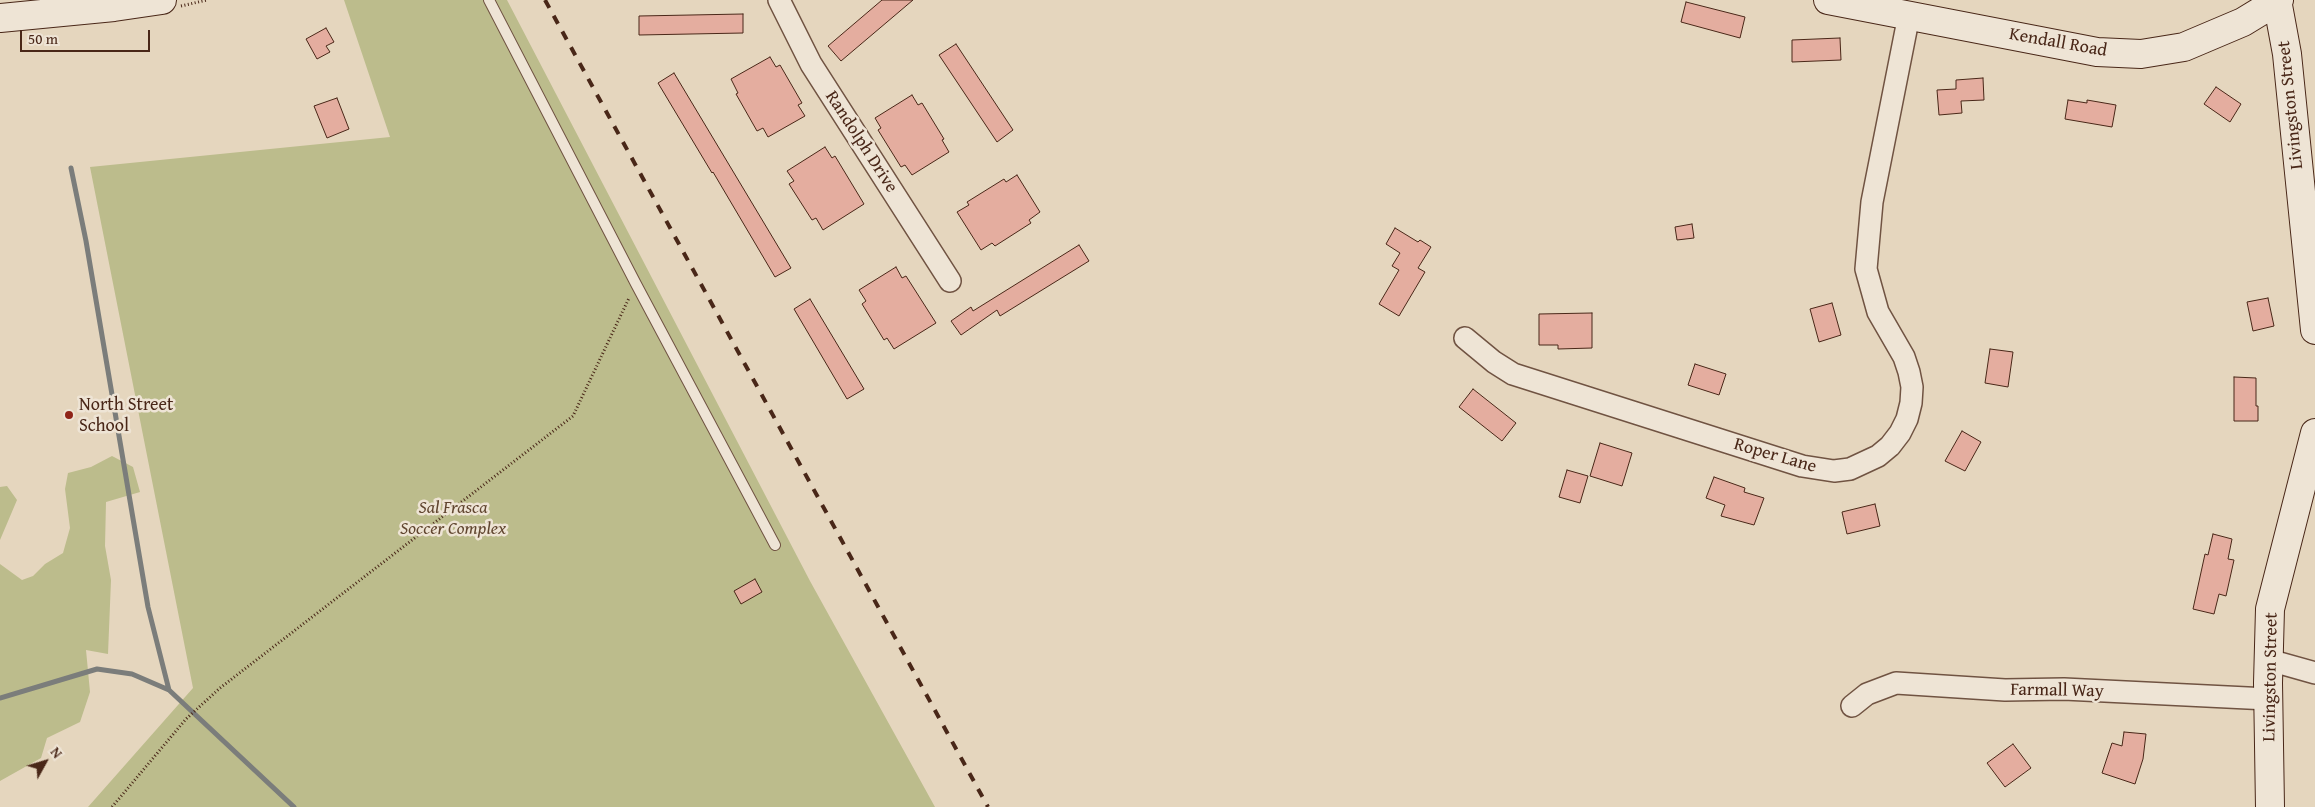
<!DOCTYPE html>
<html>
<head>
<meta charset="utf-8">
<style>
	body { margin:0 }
	#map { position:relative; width:2315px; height:807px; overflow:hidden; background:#e5d6be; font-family:"Gentium Book Plus",serif }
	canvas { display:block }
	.north { position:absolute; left:20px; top:737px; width:50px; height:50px; -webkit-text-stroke:4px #eee4d5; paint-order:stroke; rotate:51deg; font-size:14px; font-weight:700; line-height:20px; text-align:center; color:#492718 }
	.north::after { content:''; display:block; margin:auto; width:18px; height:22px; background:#492718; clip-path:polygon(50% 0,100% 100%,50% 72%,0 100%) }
	.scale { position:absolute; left:20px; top:30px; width:130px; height:22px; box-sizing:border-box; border:2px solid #492718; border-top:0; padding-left:6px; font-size:15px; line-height:18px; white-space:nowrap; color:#492718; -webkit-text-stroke:4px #eee4d5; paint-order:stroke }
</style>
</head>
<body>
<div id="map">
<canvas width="2315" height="807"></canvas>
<div class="north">N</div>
<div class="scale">50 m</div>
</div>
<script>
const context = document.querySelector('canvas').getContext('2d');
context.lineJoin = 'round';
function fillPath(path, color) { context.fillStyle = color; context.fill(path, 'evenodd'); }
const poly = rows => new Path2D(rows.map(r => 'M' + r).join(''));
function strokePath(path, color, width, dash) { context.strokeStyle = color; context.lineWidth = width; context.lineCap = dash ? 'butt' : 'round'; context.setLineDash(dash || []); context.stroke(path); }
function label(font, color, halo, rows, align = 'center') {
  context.font = font + ' "Gentium Book Plus",serif'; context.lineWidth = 5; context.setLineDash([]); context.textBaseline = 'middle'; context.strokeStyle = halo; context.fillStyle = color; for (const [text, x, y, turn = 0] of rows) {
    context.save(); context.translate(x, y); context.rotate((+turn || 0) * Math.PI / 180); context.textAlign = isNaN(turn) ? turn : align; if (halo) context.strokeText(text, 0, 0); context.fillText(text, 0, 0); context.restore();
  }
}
fillPath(poly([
	[344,0,507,0,810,581,935,807,88,807,193,688,90,167,390,137],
	[112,456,133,467,140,492,106,502,105,546,111,580,108,654,86,650,90,692,80,722,47,738,41,758,0,781,0,564,22,580,33,576,45,564,63,553,70,528,65,489,68,473,91,467],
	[7,486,17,500,0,540,0,487]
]), '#bcbc8c');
strokePath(poly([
	[71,168,86,241,148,607,169,690],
	[0,698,97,669,132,674,169,690,294,807]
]), '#7b7d7b', 5);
const building = poly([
	[882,0,913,0,841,61,828,46,882,0],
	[1686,2,1745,17,1740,38,1681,22,1686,2],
	[743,14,743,33,639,35,639,16,743,14],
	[326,28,334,42,326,46,330,52,317,59,306,39,326,28],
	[1840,38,1841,60,1792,62,1792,40,1840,38],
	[956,44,1013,130,997,142,939,55,956,44],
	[770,57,776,67,780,65,802,103,798,105,805,116,768,137,763,128,757,131,736,94,738,93,731,79,770,57],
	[674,73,791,268,775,277,713,172,712,173,658,83,674,73],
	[1983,78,1984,100,1961,101,1962,113,1939,115,1937,90,1956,89,1956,80,1983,78],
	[2216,87,2241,104,2230,122,2204,104,2216,87],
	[912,95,918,105,922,103,944,139,942,140,949,152,912,175,905,165,901,167,878,130,881,128,875,118,912,95],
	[337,98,349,129,327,138,314,106,337,98],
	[2068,100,2087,103,2087,100,2116,105,2112,127,2065,119,2068,100],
	[825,147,832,158,835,156,864,204,823,230,816,218,812,220,789,184,794,181,787,171,825,147],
	[1017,175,1040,212,1029,220,1031,223,995,246,992,243,981,250,957,212,969,205,967,202,1004,179,1006,182,1017,175],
	[1692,224,1694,238,1677,240,1675,227,1692,224],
	[1395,228,1418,242,1420,240,1431,247,1418,268,1425,272,1399,316,1379,304,1399,270,1392,266,1400,253,1386,244,1395,228],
	[1079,245,1089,261,1000,316,997,310,961,335,951,321,971,307,973,311,1079,245],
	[896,267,902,278,906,276,936,323,894,349,887,338,884,340,862,304,866,301,859,290,896,267],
	[2268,298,2274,326,2253,331,2247,302,2268,298],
	[810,299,864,389,847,399,794,309,810,299],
	[1832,303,1841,335,1819,342,1810,309,1832,303],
	[1592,313,1592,348,1558,349,1558,345,1539,345,1539,314,1592,313],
	[1990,349,2013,352,2008,387,1985,383,1990,349],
	[1695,364,1726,374,1719,395,1688,385,1695,364],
	[2234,377,2256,378,2256,406,2258,406,2258,421,2234,421,2234,377],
	[1473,389,1516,423,1502,441,1459,407,1473,389],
	[1962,431,1981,442,1965,471,1945,461,1962,431],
	[1600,443,1632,453,1622,486,1590,476,1600,443],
	[1567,470,1588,476,1580,503,1559,497,1567,470],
	[1714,477,1745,488,1744,492,1764,498,1754,525,1721,516,1725,505,1706,498,1714,477],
	[1875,504,1880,526,1847,534,1842,512,1875,504],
	[2213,534,2232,539,2228,559,2234,560,2226,596,2219,594,2214,614,2193,609,2205,554,2208,555,2213,534],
	[755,579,762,592,741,604,734,591,755,579],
	[2124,732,2146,734,2143,759,2135,784,2102,773,2112,743,2122,746,2124,732],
	[2013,744,2031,768,2005,787,1987,763,2013,744]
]);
fillPath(building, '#e4ad9f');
strokePath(building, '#492718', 1);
const lane = poly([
	[489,0,636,284,775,545]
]);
const street = poly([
	[779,0,811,64,950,281],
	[1465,338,1494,362,1513,374,1802,466,1834,471,1850,469,1878,456,1890,446,1900,433,1907,419,1911,403,1912,387,1909,372,1904,357,1878,312,1866,269,1872,202,1909,15],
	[2269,660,2315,673],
	[1852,706,1867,694,1896,683,2005,690,2064,689,2268,699]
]);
const secondary = poly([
	[1828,0,2097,52,2141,54,2184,47,2243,22,2279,0],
	[2277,0,2287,54,2315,330],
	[0,18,114,7,162,0],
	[2270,807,2268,683,2270,609,2315,433]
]);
strokePath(lane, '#705342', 12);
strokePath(street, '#705342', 24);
strokePath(secondary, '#492718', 30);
strokePath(poly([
	[181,6,207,0],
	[112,807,186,719,220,688,573,416,629,298]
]), '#492718', 3, [1, 2.5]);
strokePath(lane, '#eee4d5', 10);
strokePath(street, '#eee4d5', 21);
strokePath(secondary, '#eee4d5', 28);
strokePath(poly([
	[545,0,988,807]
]), '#492718', 4, [9, 9]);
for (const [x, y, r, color] of [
	[69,415,5,"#8f2418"]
]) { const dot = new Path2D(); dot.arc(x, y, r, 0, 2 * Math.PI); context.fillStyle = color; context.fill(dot); strokePath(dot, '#eee4d5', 2); }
label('18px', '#492718', '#eee4d5', [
	["Kendall Road",2058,43,10],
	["Livingston Street",2291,105,-96],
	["Randolph Drive",861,142,57],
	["Roper Lane",1775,456,16],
	["Livingston Street",2271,677,-89],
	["Farmall Way",2057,691,1]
]);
label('18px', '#492718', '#eee4d5', [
	["North Street",79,405],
	["School",79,426]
], 'left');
label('italic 18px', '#60452f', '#eee4d5', [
	["Sal Frasca",453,508],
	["Soccer Complex",453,529]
]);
</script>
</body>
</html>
